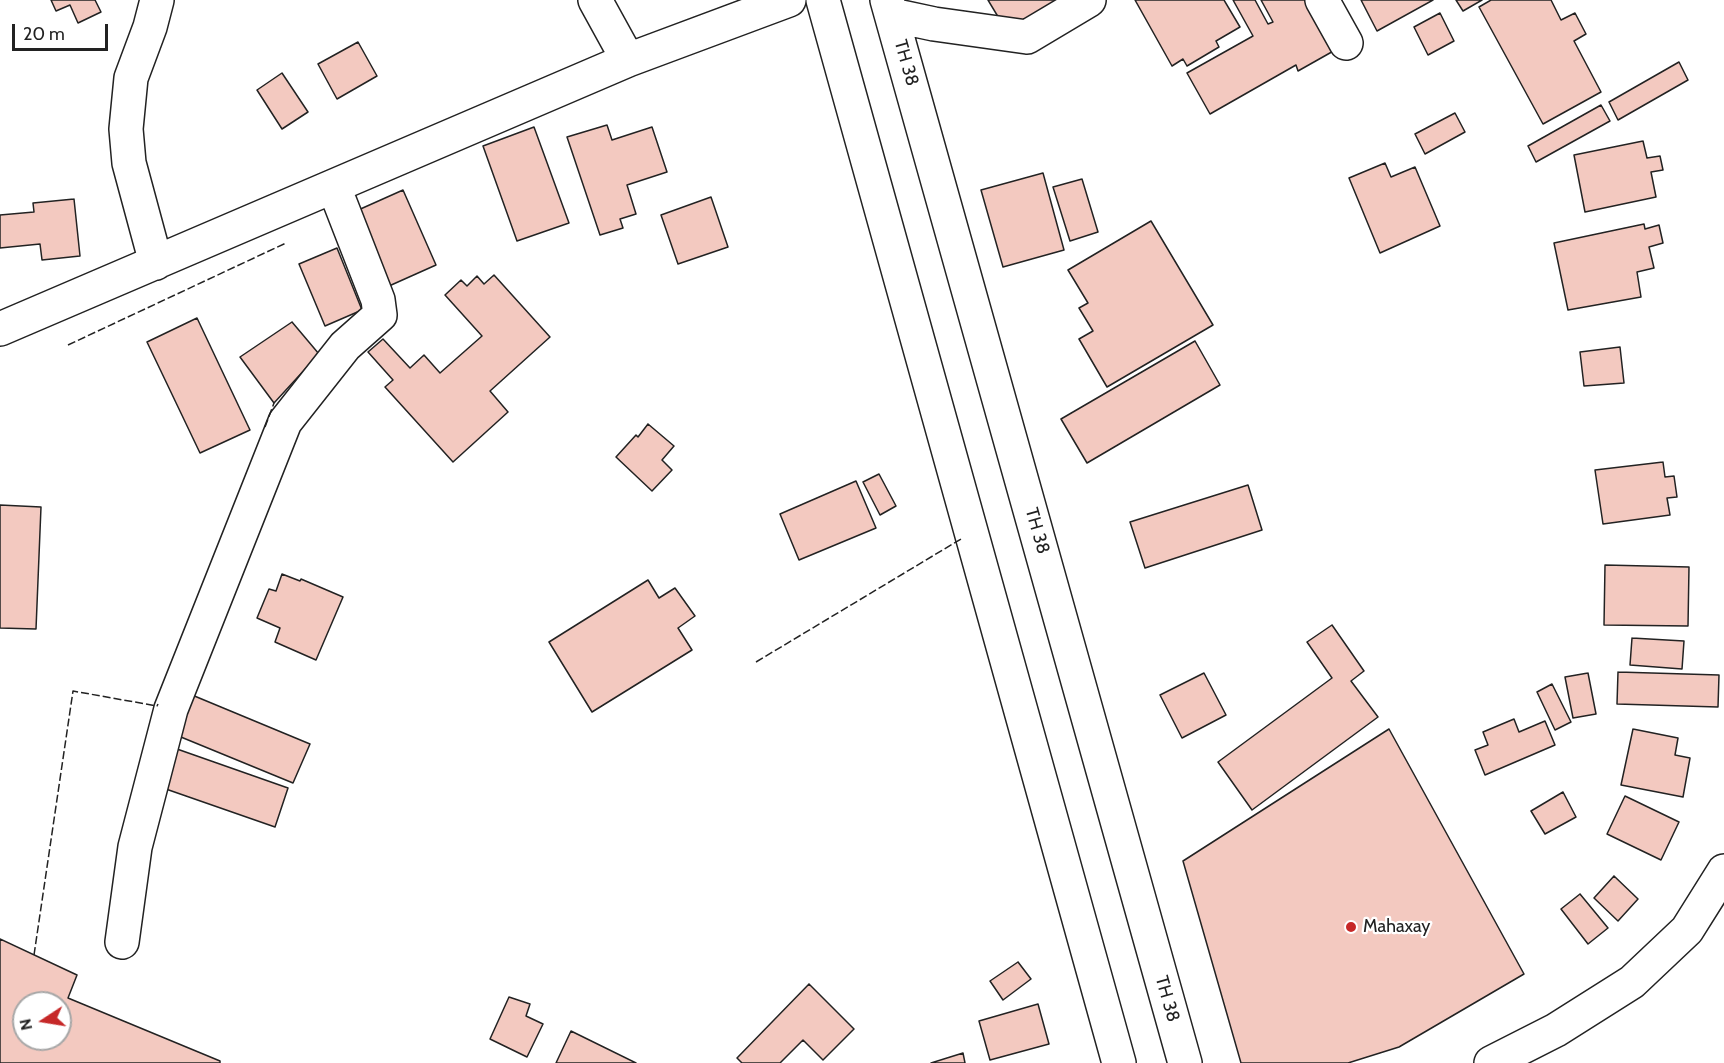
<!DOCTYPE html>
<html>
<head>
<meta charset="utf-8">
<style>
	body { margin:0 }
	#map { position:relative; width:1724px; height:1063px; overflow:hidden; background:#fff; font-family:Cabin,sans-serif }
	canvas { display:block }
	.north { position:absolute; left:12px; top:991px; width:60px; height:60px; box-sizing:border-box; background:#fff; border:2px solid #a7a7a7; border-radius:50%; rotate:258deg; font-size:16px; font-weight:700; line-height:24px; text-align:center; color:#222 }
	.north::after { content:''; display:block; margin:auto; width:21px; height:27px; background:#c62828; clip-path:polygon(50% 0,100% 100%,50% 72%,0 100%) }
	.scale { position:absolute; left:12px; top:24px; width:96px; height:27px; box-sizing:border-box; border:3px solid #222; border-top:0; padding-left:8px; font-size:18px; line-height:21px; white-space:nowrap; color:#222; -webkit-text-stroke:4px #fff; paint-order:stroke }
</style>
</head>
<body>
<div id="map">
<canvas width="1724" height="1063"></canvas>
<div class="north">N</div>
<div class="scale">20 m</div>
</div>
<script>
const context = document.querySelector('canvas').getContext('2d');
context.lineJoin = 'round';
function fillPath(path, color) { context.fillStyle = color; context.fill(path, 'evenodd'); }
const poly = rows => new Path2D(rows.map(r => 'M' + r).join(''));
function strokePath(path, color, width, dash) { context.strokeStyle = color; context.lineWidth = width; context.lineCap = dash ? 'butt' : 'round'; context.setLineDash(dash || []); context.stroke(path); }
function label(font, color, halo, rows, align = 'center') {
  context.font = font + ' Cabin,sans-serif'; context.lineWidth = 4.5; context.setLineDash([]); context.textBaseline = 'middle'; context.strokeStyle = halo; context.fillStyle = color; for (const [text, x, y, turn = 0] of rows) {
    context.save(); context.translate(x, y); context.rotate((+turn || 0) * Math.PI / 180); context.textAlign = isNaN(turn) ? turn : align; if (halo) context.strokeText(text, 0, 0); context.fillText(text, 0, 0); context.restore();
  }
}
const building = poly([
	[51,0,95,0,101,12,78,23,70,5,56,11,51,0],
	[988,0,1073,0,1025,29,1003,25,988,0],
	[1135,0,1224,0,1240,27,1216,41,1219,47,1187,66,1183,59,1172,66,1135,0],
	[1233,0,1255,0,1268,24,1273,22,1261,0,1310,0,1337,49,1298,71,1296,65,1210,114,1187,73,1253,36,1233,0],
	[1361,0,1433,0,1377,31,1361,0],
	[1456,0,1482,0,1463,11,1456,0],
	[1491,0,1551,0,1561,20,1575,13,1586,34,1574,41,1601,92,1543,124,1479,7,1491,0],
	[1440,13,1454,41,1428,55,1414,27,1440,13],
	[358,42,377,76,337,99,318,64,358,42],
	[1679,62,1688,80,1618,120,1609,102,1679,62],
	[282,73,308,112,282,129,257,90,282,73],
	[1601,105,1610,121,1536,162,1528,146,1601,105],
	[1455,113,1465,132,1425,154,1415,134,1455,113],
	[607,125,612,140,652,127,667,172,627,185,636,214,620,219,623,228,600,235,567,137,607,125],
	[534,127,569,223,517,241,483,146,534,127],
	[1643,141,1647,158,1660,156,1663,170,1651,172,1656,197,1585,212,1574,155,1643,141],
	[1385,163,1391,177,1415,167,1440,226,1380,253,1349,178,1385,163],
	[1043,173,1064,250,1003,267,981,190,1043,173],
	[1082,179,1098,232,1070,241,1053,187,1082,179],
	[403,190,436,265,389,286,356,211,403,190],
	[711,197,728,247,678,264,661,215,711,197],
	[74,199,80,256,42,260,40,244,0,248,0,215,34,212,33,203,74,199],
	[1151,221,1213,325,1107,387,1079,339,1093,331,1079,308,1088,303,1068,270,1151,221],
	[1644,224,1645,229,1659,225,1663,243,1649,247,1654,268,1637,272,1641,297,1568,310,1554,243,1644,224],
	[337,248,362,310,325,326,299,264,337,248],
	[494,275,550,337,490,391,508,412,453,462,385,387,393,380,368,352,383,339,410,368,424,355,440,373,482,336,445,295,461,280,467,286,477,276,484,284,494,275],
	[197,318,250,430,200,453,147,342,197,318],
	[292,322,319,354,274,403,240,357,292,322],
	[1195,341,1220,385,1087,463,1061,419,1195,341],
	[1620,347,1624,383,1584,386,1580,352,1620,347],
	[648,424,674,446,662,460,672,470,652,491,616,457,636,435,638,437,648,424],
	[1663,462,1665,477,1674,476,1677,497,1667,498,1670,515,1603,524,1595,470,1663,462],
	[879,474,896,506,880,515,863,482,879,474],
	[856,481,876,528,799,560,780,514,856,481],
	[1248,485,1262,530,1145,568,1130,522,1248,485],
	[0,505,41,507,36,629,0,628,0,505],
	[1605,565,1689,567,1688,626,1604,625,1605,565],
	[282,574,300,581,301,579,343,597,316,660,275,642,280,628,257,618,269,589,276,591,282,574],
	[648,580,659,598,675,588,695,616,678,628,692,650,592,712,549,642,648,580],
	[1332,625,1364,671,1351,681,1378,717,1252,810,1218,762,1332,678,1307,642,1332,625],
	[1632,638,1684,641,1682,669,1630,665,1632,638],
	[1618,672,1719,675,1718,707,1617,704,1618,672],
	[1204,673,1226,715,1182,738,1160,695,1204,673],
	[1588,673,1596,714,1573,718,1565,677,1588,673],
	[1552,684,1571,722,1555,730,1537,692,1552,684],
	[192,695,310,744,293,783,176,735,192,695],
	[1514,719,1519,732,1545,721,1555,745,1485,775,1475,750,1488,745,1483,732,1514,719],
	[1389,729,1524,974,1399,1047,1348,1063,1241,1063,1183,861,1389,729],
	[1633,729,1678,738,1675,755,1690,758,1683,797,1621,785,1633,729],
	[177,749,288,788,275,827,163,788,177,749],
	[1563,792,1576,817,1545,834,1531,811,1563,792],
	[1625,796,1679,822,1661,860,1607,834,1625,796],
	[1614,876,1638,899,1618,921,1594,898,1614,876],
	[1580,894,1608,928,1588,944,1561,909,1580,894],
	[0,939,77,975,68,998,220,1061,220,1063,0,1063,0,939],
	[24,1003,60,1003,60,1039,24,1039,24,1003],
	[1018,962,1031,979,1003,1000,990,981,1018,962],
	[809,984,854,1029,823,1060,803,1040,780,1063,742,1063,737,1058,809,984],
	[509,997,530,1004,526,1016,543,1024,527,1057,490,1039,509,997],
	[1038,1004,1049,1044,990,1060,979,1021,1038,1004],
	[571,1031,636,1063,556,1063,571,1031],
	[963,1053,965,1063,931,1063,963,1053]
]);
fillPath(building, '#f3c9c0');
strokePath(building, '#222', 1.5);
const minor = poly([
	[595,0,628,60],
	[823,0,1119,1063],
	[887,0,1185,1063],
	[1322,0,1346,43],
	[892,15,934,24,1027,37,1089,0],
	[156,263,129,163,126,129,131,78,150,27,157,0],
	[0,329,628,60,789,0],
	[122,942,135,847,171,709,285,422,345,346,380,315,378,300,334,187],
	[1491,1063,1556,1030,1632,982,1687,930,1724,871]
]);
strokePath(minor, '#222', 36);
strokePath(minor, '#fff', 33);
strokePath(poly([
	[68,345,286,243],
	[265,427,274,403],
	[756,662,961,539],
	[34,955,73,691,157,706,158,704]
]), '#222', 1.5, [8, 3]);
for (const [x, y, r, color] of [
	[1351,927,6,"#c62828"]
]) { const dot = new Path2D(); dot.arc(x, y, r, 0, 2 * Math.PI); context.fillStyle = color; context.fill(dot); strokePath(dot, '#fff', 2); }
label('18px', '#222', '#fff', [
	["TH 38",906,63,74],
	["TH 38",1037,531,74],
	["TH 38",1167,999,74]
]);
label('18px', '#222', '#fff', [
	["Mahaxay",1363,927]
], 'left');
</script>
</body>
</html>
